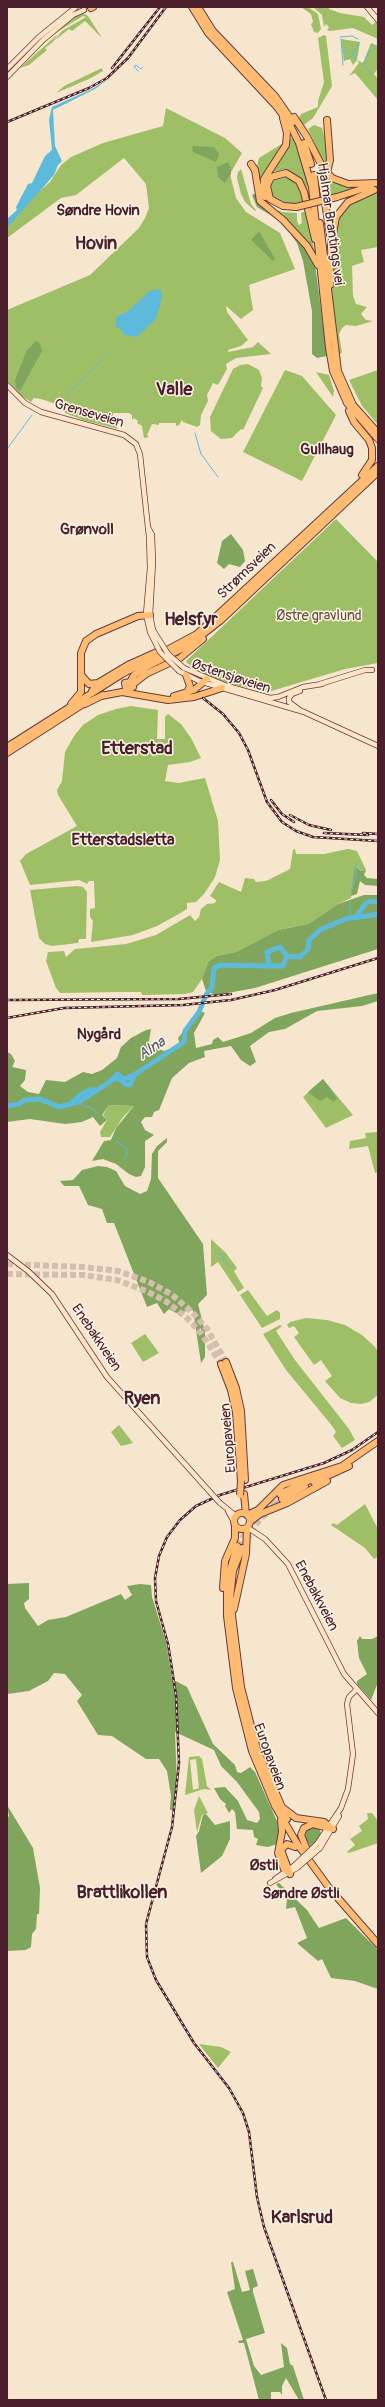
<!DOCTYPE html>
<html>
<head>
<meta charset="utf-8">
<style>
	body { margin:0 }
	#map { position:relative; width:385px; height:2407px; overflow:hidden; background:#f6e6cd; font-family:Pangolin,sans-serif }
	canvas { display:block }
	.frame { position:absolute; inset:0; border:8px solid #4a1f2b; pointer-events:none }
</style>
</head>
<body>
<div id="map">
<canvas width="385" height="2407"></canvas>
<div class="frame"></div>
</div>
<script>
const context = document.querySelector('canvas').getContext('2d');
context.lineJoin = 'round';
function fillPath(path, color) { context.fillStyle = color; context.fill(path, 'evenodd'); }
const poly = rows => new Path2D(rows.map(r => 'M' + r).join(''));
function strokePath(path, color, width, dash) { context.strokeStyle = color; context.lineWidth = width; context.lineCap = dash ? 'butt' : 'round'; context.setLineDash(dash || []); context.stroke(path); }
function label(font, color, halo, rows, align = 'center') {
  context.font = font + ' Pangolin,sans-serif'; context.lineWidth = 3; context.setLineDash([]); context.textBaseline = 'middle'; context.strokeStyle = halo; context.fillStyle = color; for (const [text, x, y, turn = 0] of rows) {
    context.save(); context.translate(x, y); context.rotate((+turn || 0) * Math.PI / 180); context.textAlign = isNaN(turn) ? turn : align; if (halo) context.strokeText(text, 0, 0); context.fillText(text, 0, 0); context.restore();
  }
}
fillPath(poly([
	[301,7,308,7,318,14,321,29,318,33,314,32,311,24,313,22,311,14],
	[313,7,329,7,329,9,340,13,364,17,372,25,376,22,378,24,378,39,353,28,330,31,327,30,329,27,326,24,324,27,322,15],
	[83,13,88,16,102,38,85,21,72,31,69,29,54,41,62,31,86,17,83,16,57,32,30,55,44,41,75,16],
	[58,34,53,42,45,48,47,50,29,65,20,68],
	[324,35,326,36,332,86,313,118,304,125,299,118,301,114,318,107,318,101,324,82,318,38],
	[341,39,360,42,357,60,363,63,371,43,378,46,378,68,374,74,378,79,378,100,355,73,349,76,359,63,357,60,353,65,350,59,344,61],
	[102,68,103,71,89,79,56,93,64,86],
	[166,108,225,138,242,153,230,174,236,198,246,212,280,233,295,269,249,285,253,310,241,319,226,306,227,312,248,340,241,346,228,350,228,352,253,347,258,342,271,354,236,358,226,364,227,369,218,385,213,383,207,395,208,401,201,415,200,425,197,427,183,422,182,420,179,425,176,426,176,423,159,423,159,425,152,424,147,435,149,437,144,438,142,426,137,423,138,421,134,418,132,420,132,415,129,413,113,413,113,421,118,429,83,420,65,413,65,404,53,403,41,399,34,398,31,402,19,394,7,380,7,310,90,275,139,228,145,218,149,208,146,184,124,158,76,195,61,198,7,238,7,227,28,201,50,182,61,165,71,157,103,143,163,126],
	[314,125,322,128,327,147,327,170,308,129],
	[293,137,306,176,311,214,300,179,287,170,271,172,284,154,289,140],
	[285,142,266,173,263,199,274,209,282,212,297,213,297,221,299,225,302,223,301,213,306,211,316,257,265,205,258,189,257,166,259,158],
	[241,169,251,204,256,210,255,211,245,202,241,194,237,178,238,172],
	[282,174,299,184,305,203,289,206,274,200,268,189,272,179],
	[327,178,346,187,360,187,326,197],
	[378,191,378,247,361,250,364,262,352,266,353,296,356,304,367,307,361,314,366,320,373,321,356,326,346,325,342,328,339,334,342,353,338,354,332,292,334,228,342,210,353,200],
	[248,364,259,370,262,378,261,386,263,388,243,430,241,429,232,438,221,439,211,431,210,417,233,369,240,365],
	[285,370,302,376,336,415,302,481,243,452],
	[378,370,378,425,362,406,349,380],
	[316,372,329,375,334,391,333,397],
	[336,519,378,562,378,663,345,669,268,692,231,684,207,676,187,663,186,661],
	[131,706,158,710,157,739,165,739,165,717,168,714,181,724,191,738,201,758,190,762,168,765,165,781,178,783,205,778,218,821,220,860,215,877,204,894,196,902,187,903,187,909,177,915,157,926,133,935,91,942,93,921,90,917,90,909,95,908,94,881,89,881,87,884,79,880,30,885,20,861,26,854,77,826,58,795,57,790,62,781,65,752,74,736,83,725,98,715,116,709],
	[295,849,296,854,324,854,348,849,357,851,366,870,361,871,356,866,351,898,338,904,308,924,278,930,236,952,216,956,208,962,202,979,193,992,185,994,142,995,141,992,118,992,60,993,56,988,46,961,48,952,64,951,66,957,75,949,126,944,156,935,190,915,195,921,199,917,201,909,207,904,215,903,216,900,210,896,219,882,241,892,245,878,254,879,256,882,266,881,290,869,293,850],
	[77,886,83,887,87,892,86,939,79,939,78,943,52,946,45,944,39,938,30,890],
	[323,1079,353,1115,326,1128,303,1097],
	[109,1105,134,1106,123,1117,110,1137,101,1137,100,1132,107,1120,103,1115],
	[378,1132,378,1172,375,1173,368,1146,349,1149,350,1141,366,1138,365,1133],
	[211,1239,226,1253,237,1268,234,1271,244,1288,238,1292,218,1262,211,1267],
	[248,1290,267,1316,277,1310,280,1313,280,1319,262,1328,240,1295],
	[306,1318,327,1320,345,1325,362,1335,374,1346,378,1351,378,1395,369,1402,361,1404,351,1403,340,1398,325,1381,332,1376,321,1360,314,1365,294,1337,299,1333,294,1326,289,1328,287,1325,290,1322],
	[280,1325,282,1326,276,1331,295,1360,349,1429,355,1440,342,1448,333,1436,336,1432,333,1427,286,1370,263,1334],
	[145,1334,159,1353,143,1362,131,1343],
	[119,1425,133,1443,121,1446,111,1432],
	[365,1504,378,1529,378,1557,374,1559,365,1548,331,1525,333,1523,337,1525],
	[199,1756,202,1759,207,1786,211,1790,204,1789,185,1795,189,1757],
	[196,1759,199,1788,193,1790,190,1760],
	[199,1796,208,1813,202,1815,197,1832,194,1810],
	[367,1813,372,1813,378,1821,378,1843,349,1853,347,1852,355,1845,350,1839,362,1831,359,1826,368,1819],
	[199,2044,221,2047,231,2052,218,2068]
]), '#9fbf67');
fillPath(poly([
	[192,146,214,147,219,154,216,162,193,152],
	[228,162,231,167,231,174,225,183,218,177,217,167],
	[256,193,305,245,315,264,327,356,317,358,312,354,312,311,303,261,297,243,282,222,257,207,252,195],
	[259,231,275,259,273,261,251,240],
	[36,341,40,344,42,351,20,391,16,388,15,380,27,350],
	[231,534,243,550,245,561,240,567,229,564,224,569,217,563,222,541],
	[355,866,361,871,366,870,364,875,367,878,378,879,378,886,365,885,360,881,357,894,351,896],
	[364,895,378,895,378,949,255,988,216,995,206,991,202,979,208,962,216,956,236,952,278,930,308,924,338,904],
	[378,993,378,1001,362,1006,317,1011,285,1029,269,1032,250,1046,256,1062,250,1066,241,1060,231,1046,204,1051,205,1057,189,1063,172,1078,159,1110,154,1112,152,1117,145,1117,141,1122,145,1130,154,1135,145,1141,145,1167,141,1176,136,1177,129,1174,116,1164,103,1159,92,1161,104,1141,111,1140,116,1128,134,1106,109,1105,102,1115,107,1120,100,1126,93,1117,82,1122,65,1124,30,1119,7,1122,7,1052,11,1054,15,1061,12,1067,26,1070,25,1080,20,1086,28,1092,39,1094,46,1080,65,1082,83,1072,92,1074,102,1070,117,1058,121,1047,131,1038,146,1030,151,1029,149,1041,154,1047,164,1051,180,1045,178,1038,200,1011,205,1013,194,1033,196,1048,212,1044,213,1040,218,1037,223,1042,251,1033,275,1018,291,1013],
	[323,1079,337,1098,334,1102,327,1097,320,1101,308,1092],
	[167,1138,167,1142,158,1151,158,1178,203,1244,207,1295,198,1304,205,1332,205,1357,201,1363,193,1310,176,1313,169,1309,164,1314,157,1303,147,1307,114,1223,107,1223,102,1209,88,1205,79,1186,64,1186,60,1181,73,1180,82,1170,98,1166,107,1167,116,1171,125,1186,140,1194,147,1191,151,1179,152,1154,157,1146],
	[29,1583,29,1599,24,1603,25,1608,38,1626,48,1620,66,1617,121,1594,125,1600,132,1595,127,1586,140,1584,151,1585,152,1597,166,1642,172,1679,187,1687,213,1744,235,1765,237,1772,241,1773,250,1767,255,1772,277,1821,279,1834,277,1844,268,1847,256,1845,258,1839,254,1837,253,1830,237,1829,235,1812,232,1809,229,1813,225,1806,226,1804,220,1799,214,1788,225,1787,238,1801,247,1820,257,1823,260,1819,259,1812,237,1782,221,1766,214,1750,175,1732,177,1786,174,1810,170,1810,171,1796,167,1771,159,1759,146,1759,112,1736,98,1735,77,1701,82,1695,65,1674,54,1673,48,1681,29,1691,7,1694,7,1584],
	[360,1636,362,1639,372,1639,378,1636,378,1682,371,1700,357,1684,357,1681,367,1674,359,1658,357,1641],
	[7,1805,33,1848,40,1888,39,1914,37,1914,36,1929,32,1934,31,1947,26,1950,7,1951,7,1818,9,1816],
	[206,1814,215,1825,230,1821,230,1839,222,1856,201,1873,196,1836,199,1831,203,1815],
	[314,1826,319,1827,321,1834,311,1847,305,1837,306,1830],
	[279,1883,307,1910,319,1928,346,1918,378,1950,378,1989,355,1981,331,1978,322,1959,318,1961,297,1943,307,1938,295,1907,286,1909,287,1899,276,1884],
	[231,2262,233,2262,242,2292,250,2290,245,2271,253,2269,258,2286,253,2288,253,2292,265,2333,246,2339,254,2366,261,2375,284,2367,281,2343,287,2348,290,2364,293,2366,304,2400,299,2400,286,2378,282,2386,282,2395,280,2392,271,2392,271,2400,259,2400,244,2343,239,2343,238,2341,243,2340,227,2292,235,2289]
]), '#7fa65c');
fillPath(poly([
	[110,78,95,89,53,110,55,146,62,161,58,165,54,175,7,228,7,219,17,210,16,207,28,184,32,183,45,156,52,150,49,120,52,107,90,90],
	[158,289,161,290,162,297,156,319,137,337,123,335,123,331,115,326,117,316,127,312,150,291]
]), '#5dbadb');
strokePath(poly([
	[340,37,352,36,358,39],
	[341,39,342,52],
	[373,45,378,47],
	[353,55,359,43],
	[348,59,352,56],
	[355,59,357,53],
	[343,65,342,52,349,51,353,55],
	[138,71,134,66,136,65,141,69,143,67],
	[371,73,363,65,371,47],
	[378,80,378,81],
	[67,395,109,353],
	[195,433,201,454,218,477],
	[7,449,32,415],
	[351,891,356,876,356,864],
	[350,918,350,902],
	[79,1102,81,1105],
	[84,1107,88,1106,98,1113],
	[115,1140,126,1148,127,1155,124,1160],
	[218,1255,222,1254],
	[224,1256,223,1261,231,1267]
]), '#5dbadb', 1);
strokePath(poly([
	[354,918,378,914],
	[269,966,283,966,287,956],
	[120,1079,125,1084,130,1085,135,1074],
	[111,1081,117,1074,123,1079],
	[80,1095,90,1090,97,1090],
	[71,1103,80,1095,87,1096],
	[7,1106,19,1104,25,1100,40,1099,59,1107,79,1102,114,1079,125,1079,137,1073,184,1042,185,1031,199,1012,206,995,212,987,214,968,220,965,269,966,267,952,280,947,287,956,300,957,308,949,309,940,320,930,345,919,356,917,366,903,371,901,378,902]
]), '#5dbadb', 5);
strokePath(poly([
	[7,1264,83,1267,118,1271,149,1282,171,1294,192,1312,207,1329,226,1362],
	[7,1274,83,1275,117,1280,146,1291,167,1302,187,1318,201,1333,221,1364],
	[237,1546,255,1518,280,1494],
	[242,1548,259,1520,282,1499]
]), '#d4bead', 6, [6, 3]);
const secondary = poly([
	[367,7,378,20],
	[7,69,39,37,76,7],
	[7,77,43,40,73,15,84,10],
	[7,385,25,403,41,412,124,435,136,444,140,454,149,537,150,568,146,614,150,632],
	[149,529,152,535,153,562,150,615,153,630],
	[184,668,227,686,270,698,278,697,303,687,322,684],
	[179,671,199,681,304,712,378,746],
	[320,684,365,670,372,670],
	[289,698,292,694,300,691],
	[289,698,289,702,301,711],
	[7,1255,28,1271,52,1294,107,1377,210,1492],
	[220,1503,236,1516],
	[228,1511,234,1522],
	[248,1528,265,1539,288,1564,344,1674,378,1713],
	[317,1844,341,1808,348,1789,353,1754,347,1704,349,1697,356,1690],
	[320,1848,339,1816],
	[275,1879,295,1865],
	[270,1883,297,1868]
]);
const highway = poly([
	[192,7,208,33,277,107,290,125,299,143,312,187,329,348,333,371,347,403,378,439],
	[198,7,213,31,275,96,293,122],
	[91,8,93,7],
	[294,117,307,137,323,168,332,178,348,184,378,183],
	[327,120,330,160,323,189,330,235],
	[304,143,311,164],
	[251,164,255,170,260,201,283,220,307,246,318,265],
	[314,175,317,202],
	[265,197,263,190,264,179,286,145,287,133,283,118],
	[337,197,371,186],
	[296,207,283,206,270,199,267,186,271,177,286,173,299,181,304,192,315,239],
	[320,223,338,371,353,405,378,433],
	[330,285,331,245,336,217,348,202,374,190],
	[349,411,354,422,369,440,372,448,372,460,362,475],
	[144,668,189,645,220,621,378,472],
	[186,675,190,686,187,693],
	[82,676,89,684,98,683],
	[130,682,134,675,146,667],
	[133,684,146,674,180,658,203,639],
	[126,689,125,683,130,682,133,687,128,690],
	[92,691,98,683,128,665,157,652],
	[101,696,122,692,168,700,194,697,222,688],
	[174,696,194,690,207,679],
	[71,704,81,692,81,653,86,641,96,634,138,616,150,615],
	[85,704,103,695],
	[7,747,122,674,197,634,378,466],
	[7,753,88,701],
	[226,1362,236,1388,241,1411,245,1480],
	[221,1364,231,1390,236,1412,241,1481],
	[342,1466,378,1441],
	[314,1482,349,1466],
	[244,1494,246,1514],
	[280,1494,319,1476],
	[282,1499,305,1486],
	'234 1521a8 8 0 1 1 16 0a8 8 0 1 1-16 0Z',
	[247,1515,258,1510,283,1485,345,1465],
	[251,1521,260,1514,287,1503,327,1481],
	[237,1546,227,1580,227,1616,236,1688,252,1751,275,1806,298,1845,330,1889,378,1944],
	[242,1548,233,1571,230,1599,241,1687,257,1749,287,1819],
	[223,1588,225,1561,235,1538,235,1526],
	[234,1609,246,1554,247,1529],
	[283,1808,296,1818,324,1822,333,1829],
	[281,1820,282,1832,278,1853,284,1869,290,1874],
	[309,1855,301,1835,304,1828,313,1824,333,1829],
	[290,1874,281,1850,287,1844,295,1847]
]);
strokePath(secondary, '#643d43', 6);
strokePath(highway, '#643d43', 8);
strokePath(secondary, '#ffe4c6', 4.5);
strokePath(highway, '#febb71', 6);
const rail = poly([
	[112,68,160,7],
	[7,122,89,88,107,78,128,58,166,7],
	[203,698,223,714,239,733,248,750,267,802,282,822,296,831,313,837,378,841],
	[271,800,282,814,294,822],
	[290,815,309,825,331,830],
	[324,833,368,835],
	[363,833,378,834],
	[7,1000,179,999,231,994],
	[7,1018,64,1008,183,1005,231,1000,275,990,378,958],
	[326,2400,264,2227,257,2197,249,2132,243,2113,229,2088,194,2043,156,1980,147,1957,146,1924,172,1827,179,1763,176,1695,168,1644,156,1601,155,1578,159,1556,167,1537,180,1520,196,1506,220,1495,324,1463,352,1450,378,1432]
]);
strokePath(rail, '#4a1f2b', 2.5);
strokePath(rail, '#fcf5e5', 1, [3]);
const secondaryBridge = poly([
	[153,630,168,654,184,668],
	[150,632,160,652,179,671],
	[210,1492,220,1503],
	[295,1865,317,1844],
	[297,1868,320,1848]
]);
const highwayBridge = poly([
	[296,207,337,197],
	[240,1495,241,1481]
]);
strokePath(secondaryBridge, '#643d43', 6, []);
strokePath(highwayBridge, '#643d43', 8, []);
strokePath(secondaryBridge, '#ffe4c6', 4.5);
strokePath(highwayBridge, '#febb71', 6);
label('14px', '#4a1f2b', '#fcf5e5', [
	["Hjalmar Brantings vei",330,224,82],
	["Grenseveien",89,414,16],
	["Strømsveien",247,571,-44],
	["Østensjøveien",231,677,18],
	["Enebakkveien",96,1338,56],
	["Europaveien",229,1438,-95],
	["Enebakkveien",316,1596,62],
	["Europaveien",269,1757,70]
]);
label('14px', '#644f3d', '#fcf5e5', [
	["Østre gravlund",319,616]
]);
label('bold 15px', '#4a1f2b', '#fcf5e5', [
	["Søndre Hovin",98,211],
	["Gullhaug",327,450],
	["Grønvoll",87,530],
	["Nygård",99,1035],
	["Østli",264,1866],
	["Søndre Østli",301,1894]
]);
label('italic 15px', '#515569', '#fcf5e5', [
	["Alna",152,1049,-33]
]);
label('bold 16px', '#4a1f2b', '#fcf5e5', [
	["Etterstadsletta",123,841]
]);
label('bold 18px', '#4a1f2b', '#fcf5e5', [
	["Hovin",96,244],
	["Valle",174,390],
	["Helsfyr",191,620],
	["Etterstad",137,749],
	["Ryen",142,1399],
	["Brattlikollen",122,1893],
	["Karlsrud",302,2218]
]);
</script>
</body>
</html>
